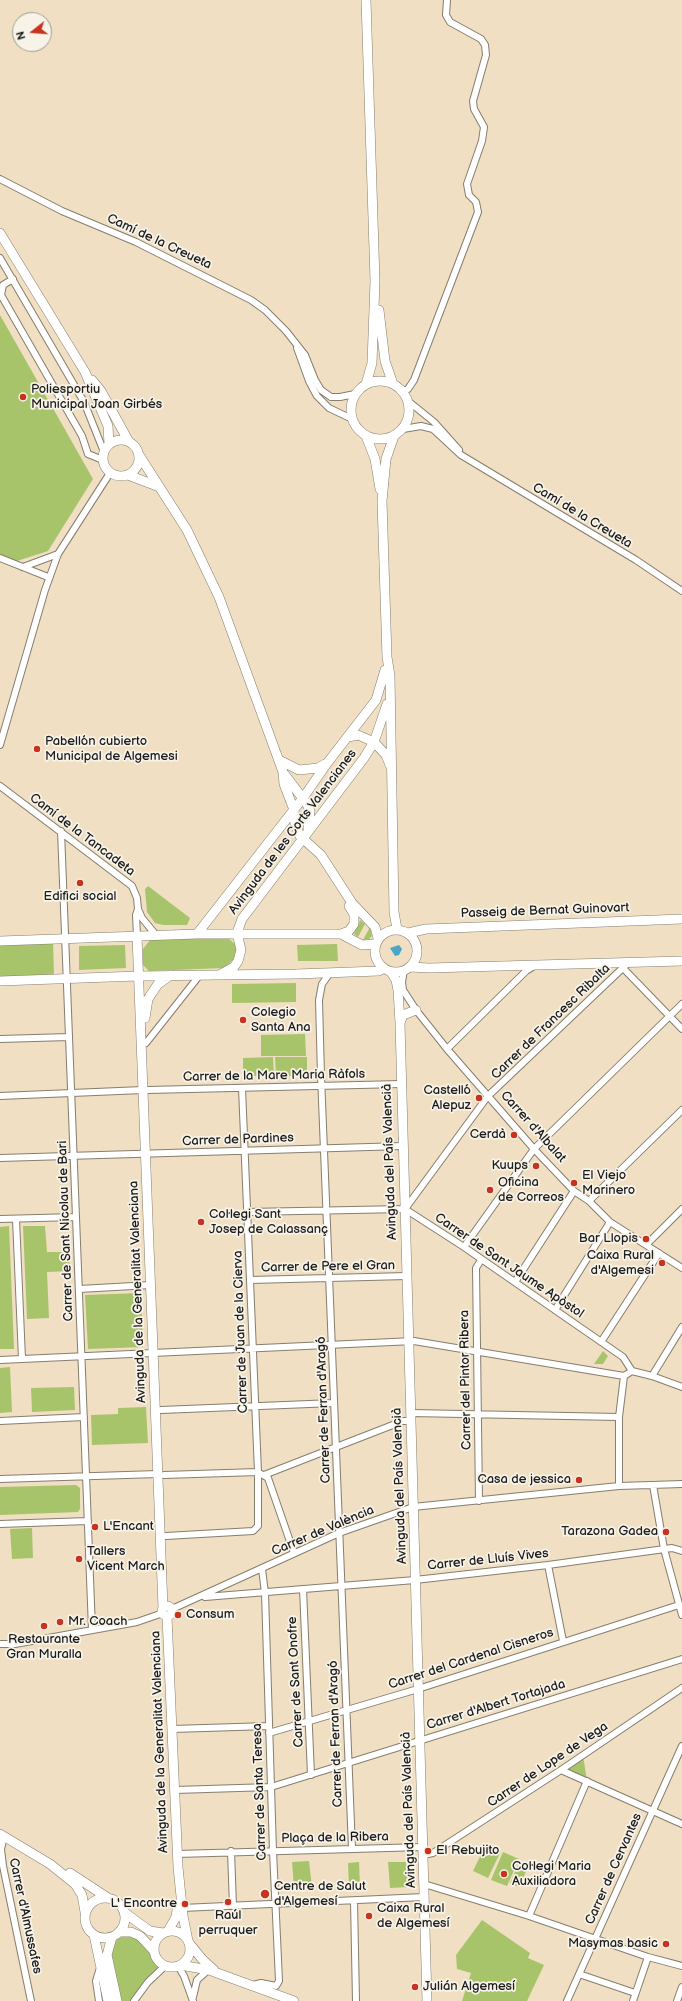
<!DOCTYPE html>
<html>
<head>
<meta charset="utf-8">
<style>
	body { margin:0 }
	#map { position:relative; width:682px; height:2001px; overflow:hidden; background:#f0dfc2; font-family:"Balsamiq Sans",sans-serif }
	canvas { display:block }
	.north { position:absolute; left:12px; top:12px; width:40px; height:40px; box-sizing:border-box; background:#f7f3e8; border:1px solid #9f9d96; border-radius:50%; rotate:253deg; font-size:11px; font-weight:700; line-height:16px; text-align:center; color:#1c1c1c }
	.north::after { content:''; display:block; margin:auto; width:14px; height:18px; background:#c8321e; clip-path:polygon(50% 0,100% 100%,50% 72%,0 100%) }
</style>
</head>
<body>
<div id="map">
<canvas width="682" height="2001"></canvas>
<div class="north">N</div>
</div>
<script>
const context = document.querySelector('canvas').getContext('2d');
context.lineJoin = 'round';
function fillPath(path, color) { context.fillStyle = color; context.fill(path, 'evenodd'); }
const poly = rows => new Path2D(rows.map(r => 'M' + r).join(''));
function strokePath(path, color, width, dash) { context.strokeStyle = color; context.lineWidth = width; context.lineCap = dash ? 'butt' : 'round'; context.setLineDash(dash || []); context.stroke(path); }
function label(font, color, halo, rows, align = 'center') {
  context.font = font + ' "Balsamiq Sans",sans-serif'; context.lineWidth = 3.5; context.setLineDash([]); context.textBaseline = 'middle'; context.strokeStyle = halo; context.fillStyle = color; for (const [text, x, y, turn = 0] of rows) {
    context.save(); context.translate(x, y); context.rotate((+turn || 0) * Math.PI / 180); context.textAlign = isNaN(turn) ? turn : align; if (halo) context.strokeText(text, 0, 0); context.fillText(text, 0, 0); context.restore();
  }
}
fillPath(poly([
	[0,315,93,479,48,551,17,561,0,555],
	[148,886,190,918,187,925,163,925,155,923,147,912,145,889],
	[360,920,365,924,358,937,354,934],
	[370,927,372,936,369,939,363,940],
	[227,937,236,945,236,955,234,959,224,968,149,971,143,965,143,949,150,940],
	[53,941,54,976,0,978,0,943],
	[337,944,338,961,298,961,297,945],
	[125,945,126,968,79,970,79,946],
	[296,983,296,1002,232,1003,232,984],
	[305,1034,306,1056,261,1056,261,1035],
	[273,1057,274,1076,243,1076,243,1058],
	[275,1057,307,1057,307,1076,276,1076],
	[9,1226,14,1349,0,1349,0,1227],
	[23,1226,45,1226,47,1252,69,1252,70,1271,47,1272,49,1318,27,1319],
	[141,1293,143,1347,88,1349,85,1295],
	[603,1351,608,1356,603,1364,594,1364],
	[10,1367,12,1412,0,1413,0,1368],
	[74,1387,75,1410,32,1412,31,1388],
	[146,1407,148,1443,92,1445,91,1415,118,1414,118,1408],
	[76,1485,80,1488,80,1509,78,1512,0,1515,0,1487],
	[32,1528,33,1558,12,1559,10,1529],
	[583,1755,587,1781,562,1770],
	[486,1844,501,1851,488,1878,473,1871],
	[503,1852,519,1859,507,1886,491,1880],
	[309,1861,312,1887,294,1888,292,1862],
	[359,1862,360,1887,349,1887,348,1863],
	[388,1862,406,1862,409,1887,390,1888],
	[519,1863,528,1867,519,1887,510,1883],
	[482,1920,530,1953,528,1958,544,1965,527,2001,462,2001,471,1973,457,1969,456,1955],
	[123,1936,136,1938,143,1944,158,1967,131,2001,121,2001,112,1958,111,1951,116,1941]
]), '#a8c46b');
fillPath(poly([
	[399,945,402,949,399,955,395,956,390,948]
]), '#49a8c8');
const street = poly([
	[0,179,62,211,136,242,251,300,265,310,286,331,305,355,315,380,321,390,331,397,340,397,355,394],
	[0,258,84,402,104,452],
	[13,279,3,285,1,295,82,436,88,454,103,460],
	[297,348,309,381,317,396,329,408,352,419],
	[402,391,408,389,414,380,478,212,476,202,469,195,467,184,482,141,484,127,474,109,473,101,486,55,485,45,481,39,450,22,446,15,447,0],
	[408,401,434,422,459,450],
	[403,429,421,426,433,429,461,455,636,560,682,591],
	[0,558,48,577],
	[23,567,58,554],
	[0,745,45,590,58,554,110,473],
	[0,786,132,886,137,898,138,909,142,918,156,935],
	[61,831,92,1629],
	[137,936,136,915,138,909],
	[623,968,682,1029],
	[404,970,402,982,403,990,416,1010,447,1049,534,1149,574,1191,589,1201,610,1222,682,1268],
	[330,973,322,984,319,1000,321,1076,352,1849],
	[0,1039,69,1037],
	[146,1043,199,976],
	[447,1049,526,971,534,966],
	[148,1090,401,1084],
	[0,1096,143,1090],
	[0,1158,403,1146],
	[589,1201,682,1110],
	[405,1209,488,1096,628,963],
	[247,1212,405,1209,464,1247,623,1357,632,1371],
	[0,1219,76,1217],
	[16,1219,22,1359],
	[646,1245,682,1209],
	[464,1247,534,1149,682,1004],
	[250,1280,407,1276],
	[515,1282,574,1191],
	[79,1289,151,1285],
	[555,1310,610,1222],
	[601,1342,659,1253],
	[0,1360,414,1341,624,1376,632,1371],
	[632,1371,652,1376,682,1387],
	[652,1376,682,1327],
	[161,1410,334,1403],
	[411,1413,619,1417],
	[0,1421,84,1417],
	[261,1474,268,1478,294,1553],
	[164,1475,258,1472],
	[264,1475,403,1421,411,1421],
	[0,1479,158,1474],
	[653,1485,664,1549,682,1615],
	[619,1486,619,1417,624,1376],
	[479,1501,476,1268,481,1260],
	[0,1524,88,1521],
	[166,1536,253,1531,258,1526,258,1472,242,1088],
	[548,1565,563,1641],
	[303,1589,311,1775],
	[205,1597,415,1580,548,1565,672,1548,682,1551],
	[172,1609,339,1533,413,1507,619,1486,682,1484],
	[0,1644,15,1644,137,1622,163,1613],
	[172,1729,269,1726],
	[269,1733,418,1689,679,1605],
	[561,1770,682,1824],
	[175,1790,271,1787,682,1659],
	[4,1836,1,1849,3,1866,31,2001],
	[231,1851,233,1906],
	[177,1854,423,1847],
	[423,1855,433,1853,561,1770,682,1688],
	[424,1884,529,1916,648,1957,682,1966],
	[354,1901,356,2001],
	[182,1908,424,1897],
	[529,1916,587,1781],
	[178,1966,184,1976,193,2001],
	[579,1974,635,1993],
	[253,1985,261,1983,276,1986,279,1981,273,1851,265,1593,262,1569],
	[193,1997,197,1980,208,1970],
	[99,2001,96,1981,100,1968],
	[134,2001,148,1982,165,1966],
	[567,2001,682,1746],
	[633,2001,648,1957],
	[677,2001,682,1987]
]);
const secondary = poly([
	[0,233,85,372,108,426,109,444],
	[379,310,385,361,393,384],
	[92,380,101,391,129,442],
	'351 410a29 29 0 1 1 58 0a29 29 0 1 1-58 0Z',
	[366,384,372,363,375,281,366,0],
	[366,436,375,459,380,489],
	[394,436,386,459,382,501,387,657,390,676,394,912,397,929],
	'103 458a18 18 0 1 1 36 0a18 18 0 1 1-36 0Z',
	[139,455,187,530,219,597,283,772,284,784,294,810,295,824,300,836,321,855,352,903,375,927,378,938],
	[128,475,157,486],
	[348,737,358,735,374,742,386,755,390,765],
	[279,760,299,770,318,768,325,764],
	[285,775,307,804,310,811,308,828],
	'375 951a21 21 0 1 1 42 0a21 21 0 1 1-42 0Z',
	[408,933,426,929,682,919],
	[197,934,303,798,328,762,376,700,385,670],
	[341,934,349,931,354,924,354,914,349,906],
	[137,936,163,1608],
	[0,941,197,934,341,934,362,945,375,944],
	[410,967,429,968,682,961],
	[391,972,396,980,398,990,400,1023,427,2001],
	[221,974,234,967,238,961,241,950,237,933,242,919,364,758,374,742,387,704],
	[0,981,138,976,296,974,379,971,384,968],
	[145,1018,148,999,158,984,171,975],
	[400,1023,403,1015,416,1010],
	'162 1611a5 5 0 1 1 10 0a5 5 0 1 1-10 0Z',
	[167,1617,178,1867,183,1916,188,1941],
	[0,1834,50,1864,75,1884,82,1895,85,1912],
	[70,1873,108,1898],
	'85 1918a20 20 0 1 1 40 0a20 20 0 1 1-40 0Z',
	[125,1913,150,1931,163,1933],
	'154 1949a18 18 0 1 1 36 0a18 18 0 1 1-36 0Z',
	[168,1931,176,1917,178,1904],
	[119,1932,131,1932,140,1936,154,1951],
	[94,1935,108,2001],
	[112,1937,107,1955,117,2001],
	[189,1943,202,1959,214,1970],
	[180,1965,209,1970,294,2001]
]);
strokePath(street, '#867e6f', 8);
strokePath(secondary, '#867e6f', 10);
strokePath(street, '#fff', 6);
strokePath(secondary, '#fff', 9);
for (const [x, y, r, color] of [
	[23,397,4,"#c8321e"],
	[37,749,4,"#c8321e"],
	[80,883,4,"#c8321e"],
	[243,1020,4,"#c8321e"],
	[479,1098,4,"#c8321e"],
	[514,1135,4,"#c8321e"],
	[536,1166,4,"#c8321e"],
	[574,1183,4,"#c8321e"],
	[490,1190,4,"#c8321e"],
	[201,1222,4,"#c8321e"],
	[646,1239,4,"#c8321e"],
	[662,1263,4,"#c8321e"],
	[579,1480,4,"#c8321e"],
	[95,1527,4,"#c8321e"],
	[666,1532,4,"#c8321e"],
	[79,1559,4,"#c8321e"],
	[178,1615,4,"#c8321e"],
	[60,1622,4,"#c8321e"],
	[44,1626,4,"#c8321e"],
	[428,1851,4,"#c8321e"],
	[504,1874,4,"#c8321e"],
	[265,1894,5,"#c8321e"],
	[228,1902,4,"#c8321e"],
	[185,1904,4,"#c8321e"],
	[369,1916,4,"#c8321e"],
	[666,1944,4,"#c8321e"],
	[415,1987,4,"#c8321e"]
]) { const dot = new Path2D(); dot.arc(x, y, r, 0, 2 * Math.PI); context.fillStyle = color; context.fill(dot); strokePath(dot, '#f7f3e8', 1.5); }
label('13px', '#1c1c1c', '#f7f3e8', [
	["Camí de la Creueta",159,242,25],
	["Camí de la Creueta",582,516,31],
	["Avinguda de les Corts Valencianes",293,832,-53],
	["Camí de la Tancadeta",82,835,37],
	["Passeig de Bernat Guinovart",545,911,-2],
	["Carrer de Francesc Ribalta",551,1022,-44],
	["Carrer de la Mare Maria Ràfols",274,1076,-1],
	["Carrer d'Albalat",533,1127,48],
	["Carrer de Pardines",238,1140,-2],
	["Avinguda del País Valencià",390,1162,-92],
	["Carrer de Sant Nicolau de Bari",66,1231,-92],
	["Carrer de Sant Jaume Apòstol",509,1266,34],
	["Carrer de Pere el Gran",328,1267,-1],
	["Avinguda de la Generalitat Valenciana",138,1292,-92],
	["Carrer de Juan de la Cierva",241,1332,-92],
	["Carrer del Pintor Ribera",466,1380,-91],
	["Carrer de Ferran d'Aragó",324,1410,-92],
	["Avinguda del País Valencià",400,1486,-92],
	["Carrer de València",323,1531,-23],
	["Carrer de Lluís Vives",488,1560,-6],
	["Carrer del Cardenal Cisneros",471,1659,-18],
	["Carrer de Sant Onofre",296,1682,-93],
	["Carrer d'Albert Tortajada",496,1705,-17],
	["Carrer de Ferran d'Aragó",336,1734,-92],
	["Avinguda de la Generalitat Valenciana",160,1742,-92],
	["Carrer de Lope de Vega",548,1765,-34],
	["Carrer de Santa Teresa",260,1792,-92],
	["Avinguda del País Valencià",409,1810,-92],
	["Plaça de la Ribera",335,1838,-1],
	["Carrer de Cervantes",614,1869,-66],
	["Carrer d'Almussafes",25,1916,78]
]);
label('13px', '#1c1c1c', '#f7f3e8', [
	["Poliesportiu",31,390],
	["Municipal Joan Girbés",31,405],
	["Pabellón cubierto",45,742],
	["Municipal de Algemesi",45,757],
	["Edifici social",80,897,"center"],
	["Colegio",251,1013],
	["Santa Ana",251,1028],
	["Castelló",471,1091,"right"],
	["Alepuz",471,1106,"right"],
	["Cerdà",506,1135,"right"],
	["Kuups",528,1166,"right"],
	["El Viejo",582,1176],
	["Marinero",582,1191],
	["Oficina",498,1183],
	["de Correos",498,1198],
	["Col·legi Sant",209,1215],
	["Josep de Calassanç",209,1230],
	["Bar Llopis",638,1239,"right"],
	["Caixa Rural",654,1256,"right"],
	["d'Algemesi",654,1271,"right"],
	["Casa de jessica",571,1480,"right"],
	["L'Encant",103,1527],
	["Tarazona Gadea",658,1532,"right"],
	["Tallers",87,1552],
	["Vicent March",87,1567],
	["Consum",186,1615],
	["Mr. Coach",68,1622],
	["Restaurante",44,1640,"center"],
	["Gran Muralla",44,1655,"center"],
	["El Rebujito",436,1851],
	["Col·legi Maria",512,1867],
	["Auxiliadora",512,1882],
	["Centre de Salut",274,1887],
	["d'Algemesí",274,1902],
	["L' Encontre",177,1904,"right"],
	["Caixa Rural",377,1909],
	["de Algemesí",377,1924],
	["Raúl",228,1916,"center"],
	["perruquer",228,1931,"center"],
	["Masymas basic",658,1944,"right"],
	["Julián Algemesí",423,1987]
], 'left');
</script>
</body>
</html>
